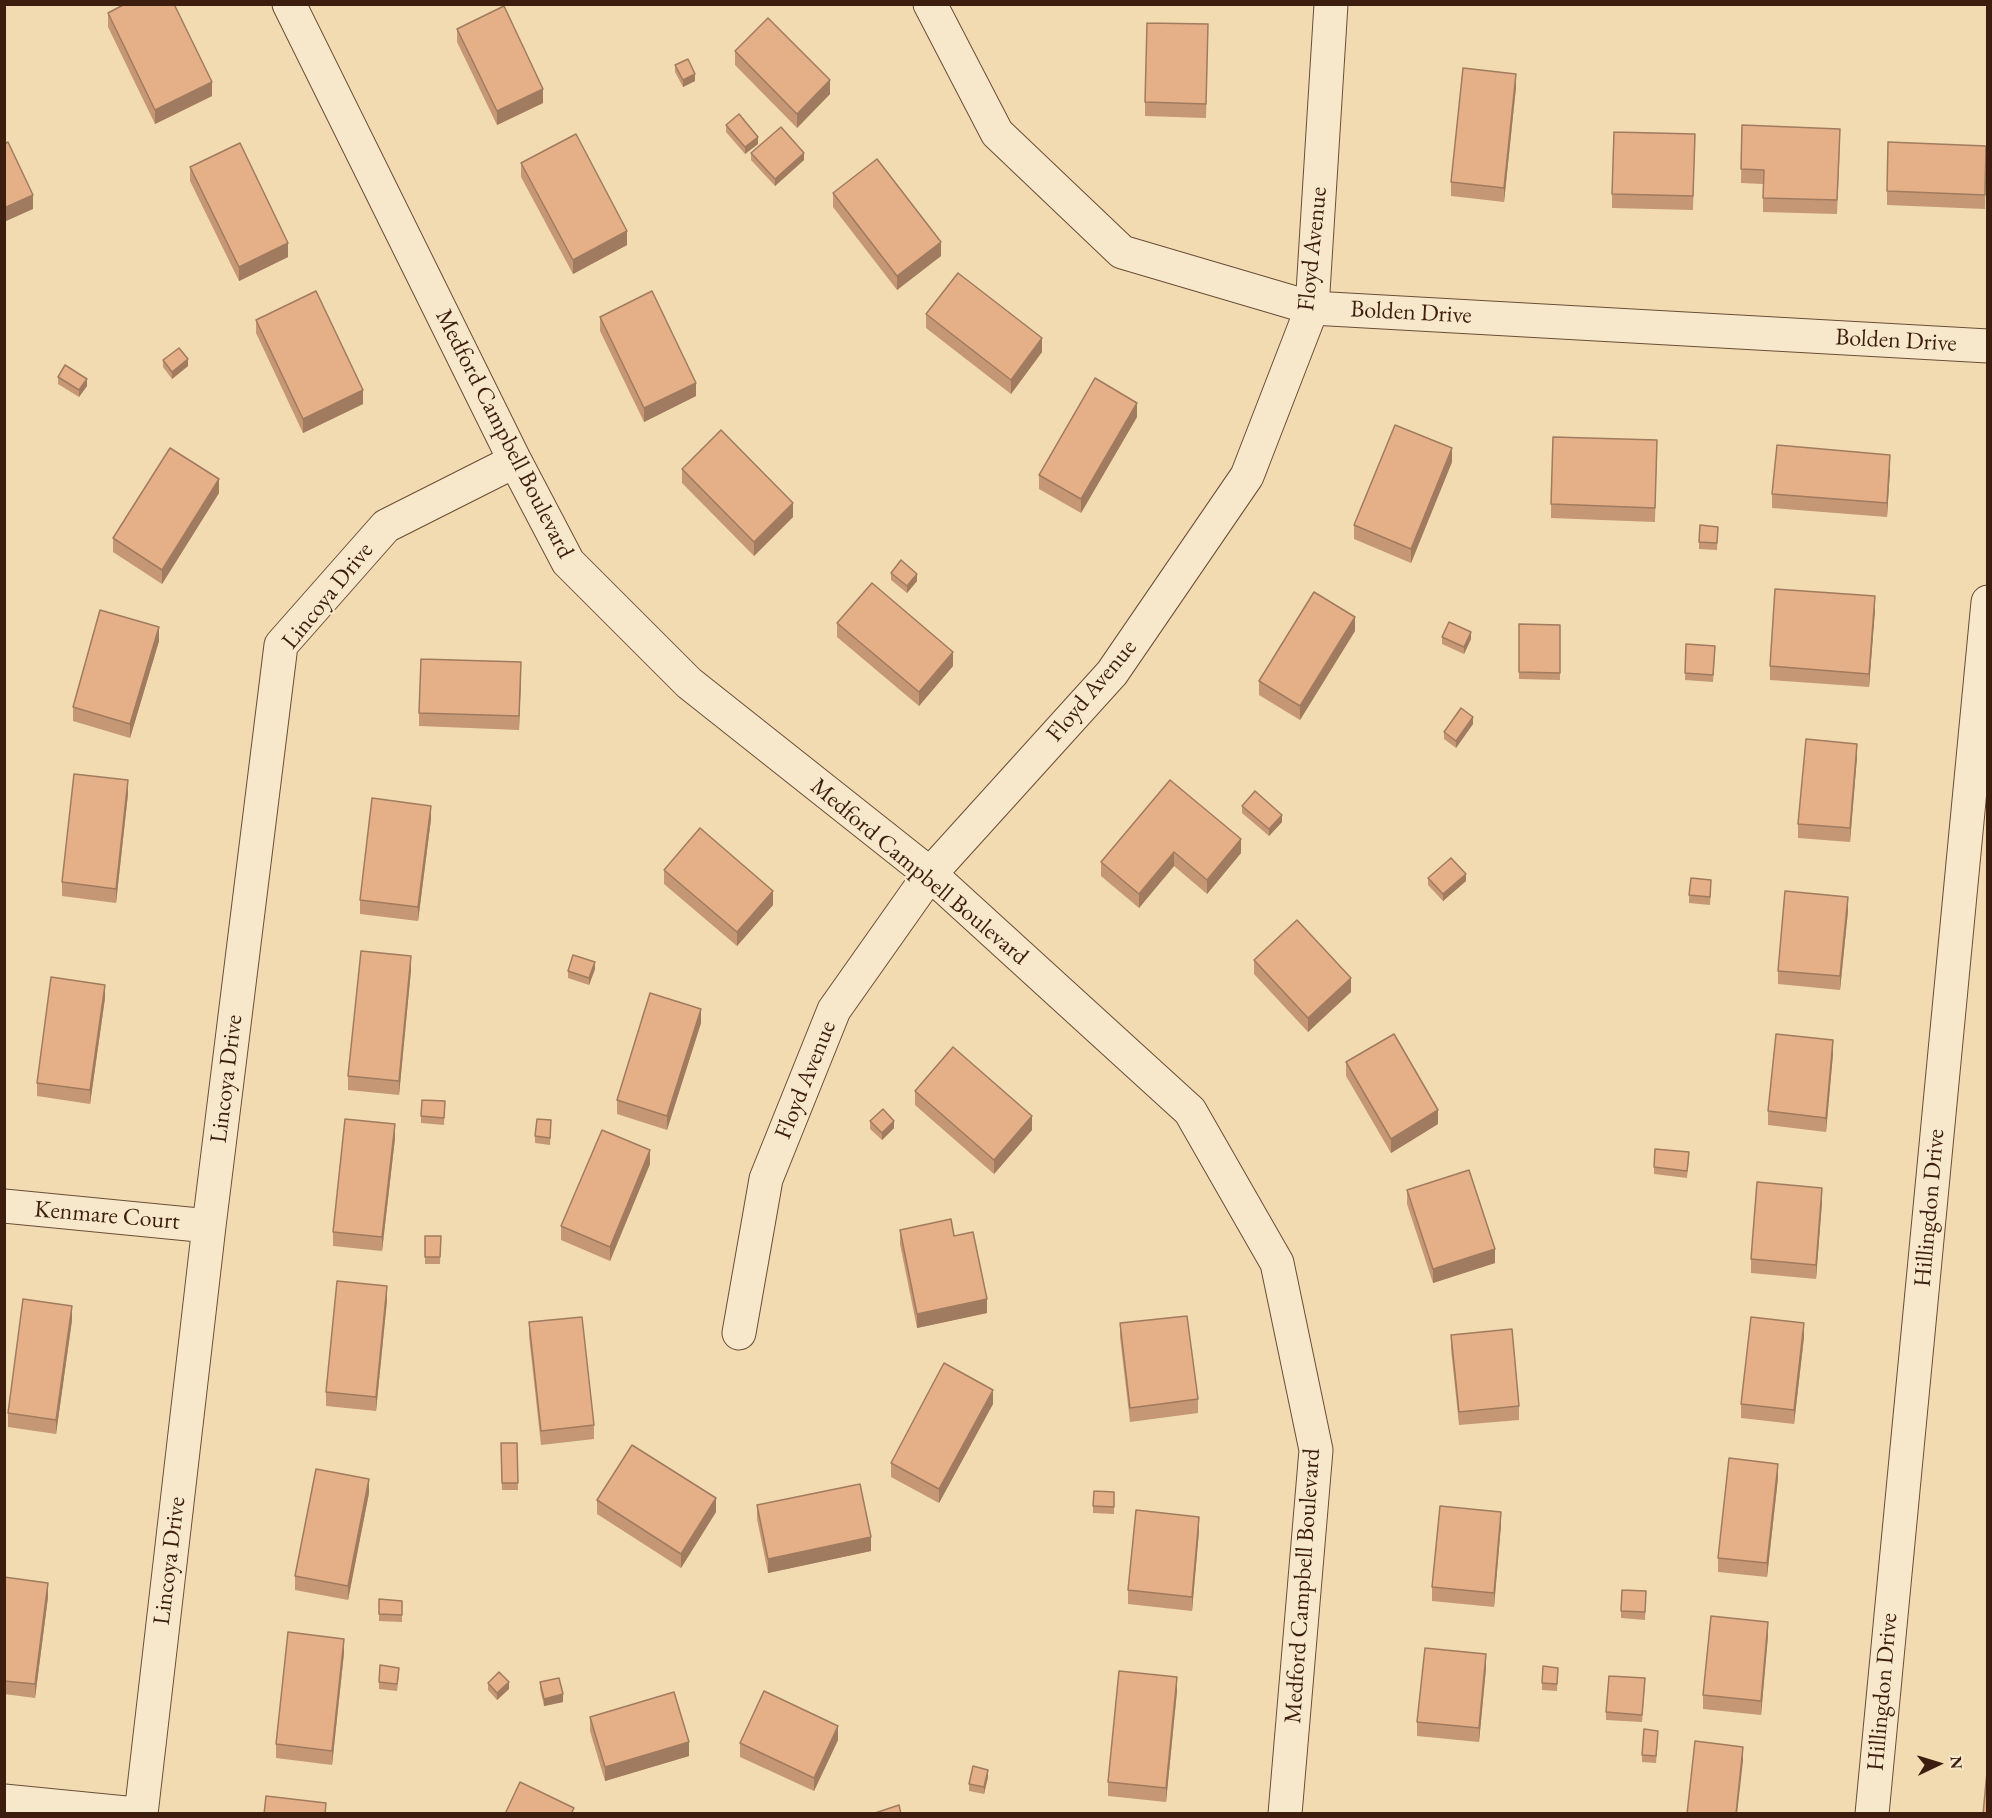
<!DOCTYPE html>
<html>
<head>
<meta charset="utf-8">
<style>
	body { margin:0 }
	#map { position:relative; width:1992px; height:1818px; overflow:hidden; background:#f2dbb1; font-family:"EB Garamond",serif }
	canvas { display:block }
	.frame { position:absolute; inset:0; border:6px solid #3d1e0e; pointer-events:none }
	.north { position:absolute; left:1908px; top:1734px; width:60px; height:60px; -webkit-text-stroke:4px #f7e8cc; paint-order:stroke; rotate:86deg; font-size:16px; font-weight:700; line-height:24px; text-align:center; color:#3d1e0e }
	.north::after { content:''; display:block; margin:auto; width:21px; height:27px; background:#3d1e0e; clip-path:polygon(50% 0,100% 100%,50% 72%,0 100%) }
</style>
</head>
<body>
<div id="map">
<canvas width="1992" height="1818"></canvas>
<div class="frame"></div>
<div class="north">N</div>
</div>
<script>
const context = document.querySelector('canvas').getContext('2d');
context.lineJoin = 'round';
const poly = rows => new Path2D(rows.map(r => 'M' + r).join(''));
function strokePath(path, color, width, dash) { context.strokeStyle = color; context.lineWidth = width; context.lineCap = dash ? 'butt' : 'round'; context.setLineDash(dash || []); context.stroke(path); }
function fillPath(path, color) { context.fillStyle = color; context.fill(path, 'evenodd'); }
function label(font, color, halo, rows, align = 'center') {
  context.font = font + ' "EB Garamond",serif'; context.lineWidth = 4.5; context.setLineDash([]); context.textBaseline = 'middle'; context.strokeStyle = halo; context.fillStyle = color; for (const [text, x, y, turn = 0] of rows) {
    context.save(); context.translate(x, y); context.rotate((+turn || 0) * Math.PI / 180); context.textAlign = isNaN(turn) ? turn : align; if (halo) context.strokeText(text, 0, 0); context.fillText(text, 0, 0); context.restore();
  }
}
const minor = poly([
	[289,4,515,461,568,562,689,683,930,874,1190,1111,1277,1263,1316,1450,1285,1814],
	[930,4,997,133,1122,252,1312,308,1988,346],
	[4,1206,209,1226],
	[739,1333,766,1179,834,1010,930,874,1112,673,1247,476,1312,308,1331,4],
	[4,1801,136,1814],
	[141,1814,209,1226,281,645,386,526,515,461],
	[1872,1814,1988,602]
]);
strokePath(minor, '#6a4d37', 35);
strokePath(minor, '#f7e8cc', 33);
fillPath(poly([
	[108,13,212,96,155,124,108,27],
	[457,29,543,103,497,125,457,42],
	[1208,38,1206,118,1145,116,1145,102],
	[735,51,830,94,797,128,735,65],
	[675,65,695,81,683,87,675,72],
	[1516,87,1504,202,1451,196,1451,182],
	[726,125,758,144,745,154,726,132],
	[1742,125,1840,143,1837,214,1763,212,1763,184,1741,183],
	[1695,134,1693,210,1612,208,1612,194],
	[751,153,804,160,775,186,751,160],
	[1986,160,1985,209,1887,205,1887,191],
	[521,163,627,245,573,274,521,177],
	[190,167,288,257,239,281,190,181],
	[833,193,941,256,897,290,833,207],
	[926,314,1042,352,1011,394,926,328],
	[600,317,696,396,644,422,600,331],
	[256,320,363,404,303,433,256,333],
	[163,360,188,366,172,379,163,367],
	[58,377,87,386,79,397,58,384],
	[1137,417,1081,513,1039,489,1039,475],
	[1657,440,1655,522,1551,518,1551,504],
	[1452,462,1411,563,1354,539,1354,525],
	[682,469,793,517,754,556,682,483],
	[1890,469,1887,517,1772,508,1772,494],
	[219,493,162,584,113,552,113,538],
	[1718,527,1717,550,1699,549,1699,542],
	[891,573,917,581,907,593,891,580],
	[1875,610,1869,687,1770,680,1770,666],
	[837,623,953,666,919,706,837,637],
	[1519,624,1560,625,1560,680,1519,679],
	[1355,631,1300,720,1259,695,1259,681],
	[1442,637,1471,639,1464,654,1442,644],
	[159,641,130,738,73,721,73,707],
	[1686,644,1715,653,1713,682,1685,680],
	[521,676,519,730,419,726,419,713],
	[1473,724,1456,748,1444,739,1444,732],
	[1857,757,1850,842,1798,838,1798,824],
	[1170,780,1241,853,1207,894,1174,866,1139,908,1101,876,1101,862],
	[128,794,116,903,62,896,62,882],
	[1242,806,1282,822,1269,836,1242,813],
	[431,819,418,921,360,914,360,900],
	[664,870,773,905,737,946,664,884],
	[1428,878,1466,881,1443,901,1428,885],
	[1711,887,1710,905,1689,903,1689,895],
	[1848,911,1840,990,1778,984,1778,971],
	[1254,960,1351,992,1308,1032,1254,974],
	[595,969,589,985,568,978,568,971],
	[411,970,399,1095,348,1090,348,1076],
	[105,998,90,1104,37,1096,37,1083],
	[701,1023,667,1130,617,1114,617,1100],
	[1833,1054,1826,1132,1768,1125,1768,1111],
	[1346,1062,1438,1124,1391,1153,1346,1076],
	[915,1091,1032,1130,994,1174,915,1105],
	[445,1101,444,1125,421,1123,421,1116],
	[870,1121,894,1128,882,1140,870,1129],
	[551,1127,550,1145,535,1143,535,1136],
	[395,1138,382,1251,333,1246,333,1232],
	[1689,1159,1687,1178,1654,1174,1654,1167],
	[650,1164,610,1261,561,1240,561,1226],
	[1407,1190,1495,1263,1433,1283,1407,1204],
	[1822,1202,1816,1279,1751,1273,1751,1259],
	[900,1230,954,1236,987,1313,917,1328,900,1244],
	[425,1236,441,1236,440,1264,425,1264],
	[387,1300,376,1411,326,1406,326,1392],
	[72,1320,56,1434,8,1427,8,1413],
	[529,1322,594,1425,594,1439,541,1445,529,1336],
	[1120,1323,1198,1399,1198,1413,1130,1422,1120,1337],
	[1451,1335,1519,1406,1519,1420,1459,1425,1451,1349],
	[1804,1337,1794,1424,1741,1418,1741,1404],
	[993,1404,939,1503,891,1477,891,1463],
	[501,1443,517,1443,518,1490,502,1490],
	[1778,1478,1767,1577,1718,1572,1718,1558],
	[1114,1492,1114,1514,1093,1513,1093,1506],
	[369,1493,348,1600,295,1590,295,1576],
	[597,1500,716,1512,681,1568,597,1514],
	[757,1505,871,1551,768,1573,757,1519],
	[1501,1525,1494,1607,1432,1601,1432,1587],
	[1199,1531,1192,1611,1128,1604,1128,1590],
	[4,1577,48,1597,35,1698,4,1694],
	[1646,1598,1645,1620,1621,1618,1621,1611],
	[379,1599,402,1601,402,1622,379,1621],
	[1768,1636,1761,1715,1703,1709,1703,1695],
	[344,1653,332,1765,276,1758,276,1744],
	[1486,1668,1479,1742,1417,1736,1417,1722],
	[1558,1668,1557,1691,1542,1690,1542,1683],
	[399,1675,397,1691,379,1689,379,1682],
	[540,1682,563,1702,544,1706,540,1689],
	[488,1683,509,1689,497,1700,488,1690],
	[1645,1685,1642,1722,1606,1720,1606,1712],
	[1177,1691,1166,1802,1108,1796,1108,1782],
	[590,1717,689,1756,605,1781,590,1731],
	[1658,1738,1656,1763,1642,1762,1642,1755],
	[838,1740,814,1791,740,1757,740,1743],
	[988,1777,984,1794,969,1791,969,1784]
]), '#c59775');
fillPath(poly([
	[695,74,695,81,683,87,683,80],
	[1516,74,1516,87,1504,202,1504,188],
	[830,80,830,94,797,128,797,114],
	[212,82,212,96,155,124,155,110],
	[543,89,543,103,497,125,497,111],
	[758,137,758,144,745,154,745,147],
	[804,153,804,160,775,186,775,179],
	[33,195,33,209,4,222,4,208],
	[627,231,627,245,573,274,573,260],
	[941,242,941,256,897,290,897,276],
	[288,243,288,257,239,281,239,267],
	[1042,338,1042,352,1011,394,1011,380],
	[188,359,188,366,172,379,172,372],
	[87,379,87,386,79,397,79,390],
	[696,383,696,396,644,422,644,408],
	[363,390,363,404,303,433,303,419],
	[1137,403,1137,417,1081,513,1081,499],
	[1452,448,1452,462,1411,563,1411,549],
	[1890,455,1890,469,1887,517,1887,503],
	[219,479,219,493,162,584,162,570],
	[793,503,793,517,754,556,754,542],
	[917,574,917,581,907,593,907,586],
	[1875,596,1875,610,1869,687,1869,674],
	[1355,617,1355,631,1300,720,1300,706],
	[159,627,159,641,130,738,130,724],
	[1471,632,1471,639,1464,654,1464,647],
	[953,652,953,666,919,706,919,692],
	[521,662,521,676,519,730,519,716],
	[1473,717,1473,724,1456,748,1456,741],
	[1857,744,1857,757,1850,842,1850,828],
	[128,780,128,794,116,903,116,889],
	[431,806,431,819,418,921,418,907],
	[1282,815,1282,822,1269,836,1269,829],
	[1241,839,1241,853,1207,894,1207,880],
	[1174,852,1174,866,1139,908,1139,894],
	[1466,874,1466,881,1443,901,1443,894],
	[773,891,773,905,737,946,737,932],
	[1848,897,1848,911,1840,990,1840,976],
	[411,956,411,970,399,1095,399,1081],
	[595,962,595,969,589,985,589,978],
	[1351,978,1351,992,1308,1032,1308,1018],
	[105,985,105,998,90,1104,90,1090],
	[701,1009,701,1023,667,1130,667,1116],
	[1833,1040,1833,1054,1826,1132,1826,1118],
	[1438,1110,1438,1124,1391,1153,1391,1139],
	[1032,1116,1032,1130,994,1174,994,1160],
	[894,1121,894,1128,882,1140,882,1133],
	[395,1124,395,1138,382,1251,382,1237],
	[650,1150,650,1164,610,1261,610,1247],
	[1822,1188,1822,1202,1816,1279,1816,1265],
	[1495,1249,1495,1263,1433,1283,1433,1269],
	[387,1286,387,1300,376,1411,376,1397],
	[987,1299,987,1313,917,1328,917,1314],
	[72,1306,72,1320,56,1434,56,1420],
	[1804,1323,1804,1337,1794,1424,1794,1410],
	[993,1390,993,1404,939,1503,939,1489],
	[1778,1464,1778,1478,1767,1577,1767,1563],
	[369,1479,369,1493,348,1600,348,1586],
	[716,1498,716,1512,681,1568,681,1554],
	[1501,1512,1501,1525,1494,1607,1494,1593],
	[1199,1517,1199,1531,1192,1611,1192,1597],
	[871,1537,871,1551,768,1573,768,1559],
	[48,1583,48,1597,35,1698,35,1684],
	[1768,1622,1768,1636,1761,1715,1761,1701],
	[344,1639,344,1653,332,1765,332,1751],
	[1486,1654,1486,1668,1479,1742,1479,1728],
	[1177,1677,1177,1691,1166,1802,1166,1788],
	[509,1682,509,1689,497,1700,497,1693],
	[563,1694,563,1702,544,1706,544,1699],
	[838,1726,838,1740,814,1791,814,1778],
	[689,1742,689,1756,605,1781,605,1767],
	[1743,1747,1743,1761,1737,1814,1736,1814],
	[988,1770,988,1777,984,1794,984,1787]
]), '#a07b5f');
const building = poly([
	[125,4,174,4,212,82,155,110,108,13,125,4],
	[504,6,543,89,497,111,457,29,504,6],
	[768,18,830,80,797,114,735,51,768,18],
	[1147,23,1208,24,1206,104,1145,102,1147,23],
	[688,59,695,74,683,80,675,65,688,59],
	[1463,68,1516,74,1504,188,1451,182,1463,68],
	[739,114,758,137,745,147,726,125,739,114],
	[1742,125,1840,129,1837,200,1763,198,1764,170,1741,169,1742,125],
	[781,127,804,153,775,179,751,153,781,127],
	[1614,132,1695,134,1693,196,1612,194,1614,132],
	[576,134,627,231,573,260,521,163,576,134],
	[8,142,33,195,4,208,4,144,8,142],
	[1888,142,1986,146,1985,195,1887,191,1888,142],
	[240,143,288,243,239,267,190,167,240,143],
	[877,159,941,242,897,276,833,193,877,159],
	[958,273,1042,338,1011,380,926,314,958,273],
	[316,291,363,390,303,419,256,320,316,291],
	[652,291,696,383,644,408,600,317,652,291],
	[179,348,188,359,172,372,163,360,179,348],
	[65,365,87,379,79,390,58,377,65,365],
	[1095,378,1137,403,1081,499,1039,475,1095,378],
	[1395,425,1452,448,1411,549,1354,525,1395,425],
	[721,430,793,503,754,542,682,469,721,430],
	[1553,437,1657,440,1655,508,1551,504,1553,437],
	[1777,445,1890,455,1887,503,1772,494,1777,445],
	[170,448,219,479,162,570,113,538,170,448],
	[1700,525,1718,527,1717,543,1699,542,1700,525],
	[901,560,917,574,907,586,891,573,901,560],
	[872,583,953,652,919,692,837,623,872,583],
	[1775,589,1875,596,1869,674,1770,666,1775,589],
	[1314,592,1355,617,1300,706,1259,681,1314,592],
	[100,610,159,627,130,724,73,707,100,610],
	[1449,622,1471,632,1464,647,1442,637,1449,622],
	[1519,624,1560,625,1560,673,1519,672,1519,624],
	[1686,644,1715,646,1713,675,1685,673,1686,644],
	[421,659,521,662,519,716,419,713,421,659],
	[1461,708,1473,717,1456,741,1444,732,1461,708],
	[1806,739,1857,744,1850,828,1798,824,1806,739],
	[74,774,128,780,116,889,62,882,74,774],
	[1170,780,1241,839,1207,880,1174,852,1139,894,1101,862,1170,780],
	[1255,791,1282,815,1269,829,1242,806,1255,791],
	[372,798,431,806,418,907,360,900,372,798],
	[700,828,773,891,737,932,664,870,700,828],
	[1451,858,1466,874,1443,894,1428,878,1451,858],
	[1691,878,1711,880,1710,897,1689,895,1691,878],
	[1785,891,1848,897,1840,976,1778,971,1785,891],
	[1297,920,1351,978,1308,1018,1254,960,1297,920],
	[361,951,411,956,399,1081,348,1076,361,951],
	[573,955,595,962,589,978,568,971,573,955],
	[51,977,105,985,90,1090,37,1083,51,977],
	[650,993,701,1009,667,1116,617,1100,650,993],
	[1394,1034,1438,1110,1391,1139,1346,1062,1394,1034],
	[1776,1034,1833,1040,1826,1118,1768,1111,1776,1034],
	[953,1047,1032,1116,994,1160,915,1091,953,1047],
	[422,1100,445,1101,444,1118,421,1116,422,1100],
	[883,1109,894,1121,882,1133,870,1121,883,1109],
	[345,1119,395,1124,382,1237,333,1232,345,1119],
	[537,1119,551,1120,550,1138,535,1136,537,1119],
	[602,1130,650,1150,610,1247,561,1226,602,1130],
	[1655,1149,1689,1152,1687,1171,1654,1167,1655,1149],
	[1469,1170,1495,1249,1433,1269,1407,1190,1469,1170],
	[1757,1182,1822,1188,1816,1265,1751,1259,1757,1182],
	[951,1219,954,1236,973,1232,987,1299,917,1314,900,1230,951,1219],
	[425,1236,441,1236,440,1257,425,1257,425,1236],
	[337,1281,387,1286,376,1397,326,1392,337,1281],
	[23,1299,72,1306,56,1420,8,1413,23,1299],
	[1187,1316,1198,1399,1130,1408,1120,1323,1187,1316],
	[582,1317,594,1425,541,1431,529,1322,582,1317],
	[1751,1317,1804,1323,1794,1410,1741,1404,1751,1317],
	[1512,1329,1519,1406,1459,1412,1451,1335,1512,1329],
	[944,1363,993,1390,939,1489,891,1463,944,1363],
	[501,1443,517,1443,518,1483,502,1483,501,1443],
	[632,1445,716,1498,681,1554,597,1500,632,1445],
	[1729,1458,1778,1464,1767,1563,1718,1558,1729,1458],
	[316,1469,369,1479,348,1586,295,1576,316,1469],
	[860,1484,871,1537,768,1559,757,1505,860,1484],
	[1094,1491,1114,1492,1114,1507,1093,1506,1094,1491],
	[1440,1506,1501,1512,1494,1593,1432,1587,1440,1506],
	[1136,1510,1199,1517,1192,1597,1128,1590,1136,1510],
	[4,1577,48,1583,35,1684,4,1681,4,1577],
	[1622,1590,1646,1591,1645,1612,1621,1611,1622,1590],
	[379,1599,402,1601,402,1615,379,1614,379,1599],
	[1711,1616,1768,1622,1761,1701,1703,1695,1711,1616],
	[288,1632,344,1639,332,1751,276,1744,288,1632],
	[1425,1648,1486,1654,1479,1728,1417,1722,1425,1648],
	[380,1665,399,1668,397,1684,379,1682,380,1665],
	[1543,1666,1558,1668,1557,1684,1542,1683,1543,1666],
	[1119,1671,1177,1677,1166,1788,1108,1782,1119,1671],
	[499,1672,509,1682,497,1693,488,1683,499,1672],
	[1609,1676,1645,1678,1642,1715,1606,1712,1609,1676],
	[559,1678,563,1694,544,1699,540,1682,559,1678],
	[764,1691,838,1726,814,1778,740,1743,764,1691],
	[674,1692,689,1742,605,1767,590,1717,674,1692],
	[1644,1729,1658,1731,1656,1756,1642,1755,1644,1729],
	[1695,1741,1743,1747,1736,1814,1687,1814,1695,1741],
	[973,1766,988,1770,984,1787,969,1784,973,1766],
	[1987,1772,1988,1772,1988,1814,1983,1814,1987,1772],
	[520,1782,574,1808,571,1814,505,1814,520,1782],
	[266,1796,326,1803,325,1814,264,1814,266,1796],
	[899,1805,901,1814,872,1814,899,1805]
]);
fillPath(building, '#e5b088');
strokePath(building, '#a07b5f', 1.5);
label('24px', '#3d1e0e', '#f7e8cc', [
	["Floyd Avenue",1313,249,-84],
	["Bolden Drive",1411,313,3],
	["Bolden Drive",1896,341,3],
	["Medford Campbell Boulevard",504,434,63],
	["Lincoya Drive",328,596,-51],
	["Floyd Avenue",1092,691,-50],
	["Medford Campbell Boulevard",919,872,40],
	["Lincoya Drive",227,1079,-83],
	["Floyd Avenue",806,1080,-68],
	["Hillingdon Drive",1930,1208,-85],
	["Kenmare Court",107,1216,5],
	["Lincoya Drive",170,1561,-83],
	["Medford Campbell Boulevard",1303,1586,-86],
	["Hillingdon Drive",1883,1692,-85]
]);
</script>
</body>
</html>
